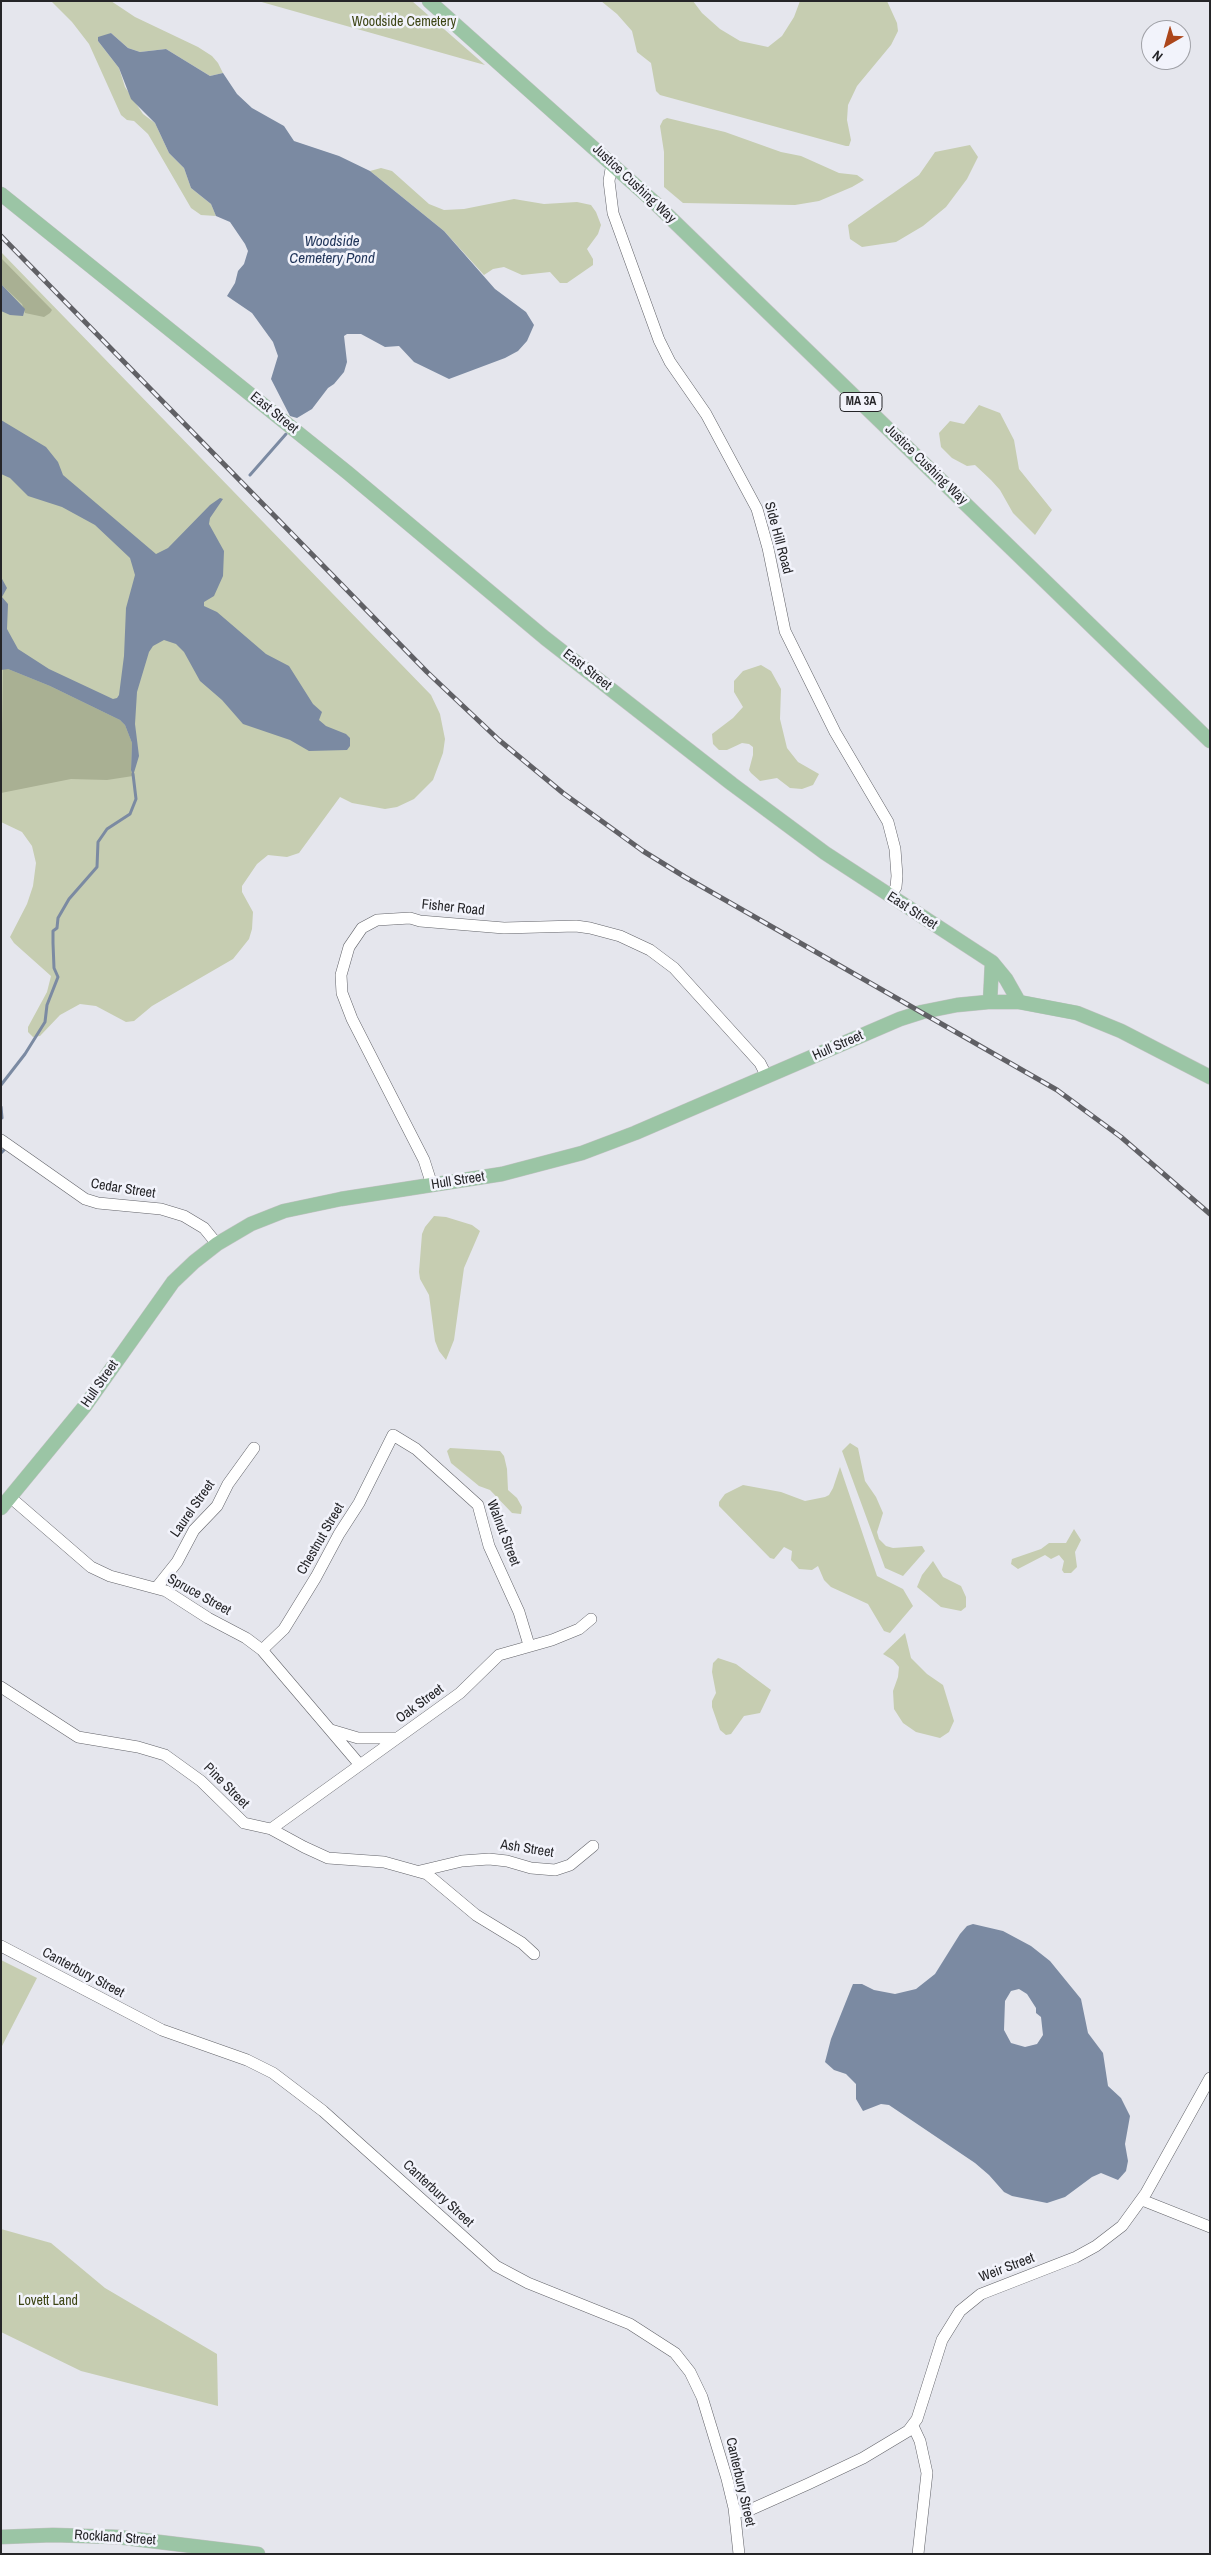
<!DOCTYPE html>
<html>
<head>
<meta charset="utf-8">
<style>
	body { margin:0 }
	#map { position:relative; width:1211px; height:2555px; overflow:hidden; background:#e5e6ed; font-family:"Archivo Narrow",sans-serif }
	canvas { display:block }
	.frame { position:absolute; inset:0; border:2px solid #252528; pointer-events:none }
	.north { position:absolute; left:1141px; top:20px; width:50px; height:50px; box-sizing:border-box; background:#f2f3fb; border:1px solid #a0a1a7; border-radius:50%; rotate:218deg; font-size:14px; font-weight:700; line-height:20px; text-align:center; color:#252528 }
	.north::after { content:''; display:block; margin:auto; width:18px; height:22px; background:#ac461b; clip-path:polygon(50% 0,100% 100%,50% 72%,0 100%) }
</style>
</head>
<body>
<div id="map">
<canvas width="1211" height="2555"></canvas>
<div class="frame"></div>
<div class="north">N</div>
</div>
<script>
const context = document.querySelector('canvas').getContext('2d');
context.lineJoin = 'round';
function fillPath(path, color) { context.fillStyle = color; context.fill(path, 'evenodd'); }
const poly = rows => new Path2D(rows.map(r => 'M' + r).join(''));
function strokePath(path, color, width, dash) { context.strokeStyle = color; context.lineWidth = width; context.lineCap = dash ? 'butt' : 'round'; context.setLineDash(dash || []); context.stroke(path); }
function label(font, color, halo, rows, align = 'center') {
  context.font = font + ' "Archivo Narrow",sans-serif'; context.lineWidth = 5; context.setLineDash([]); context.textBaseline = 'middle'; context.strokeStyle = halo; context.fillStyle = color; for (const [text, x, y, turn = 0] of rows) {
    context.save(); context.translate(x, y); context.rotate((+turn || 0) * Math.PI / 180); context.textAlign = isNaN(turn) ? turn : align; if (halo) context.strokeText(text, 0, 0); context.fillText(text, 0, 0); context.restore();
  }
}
fillPath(poly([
	[51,1,111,1,135,17,198,47,212,56,218,63,223,73,210,76,166,49,140,52,128,48,111,33,98,41,119,68,125,87,143,114,155,123,169,153,184,168,191,188,211,204,216,216,201,215,191,208,148,134,134,121,127,120,121,115,89,44,72,22],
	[258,1,412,1,485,65,467,60],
	[601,1,693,1,702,13,720,29,740,41,768,47,782,36,794,17,800,1,887,1,897,23,898,31,891,45,857,86,848,105,847,120,851,140,849,146,846,146,660,95,656,91,651,63,637,52,632,31,617,14],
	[667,118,725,132,781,152,801,156,839,173,857,175,864,180,852,187,819,201,795,205,683,203,664,187,664,152,660,126,663,120],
	[970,145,978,157,967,179,946,207,923,226,896,242,862,247,850,239,848,225,919,175,935,152],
	[381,168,392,171,429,204,444,210,464,209,514,199,544,204,577,202,591,205,596,212,601,225,598,234,587,249,593,259,593,265,567,283,560,283,550,272,522,275,504,267,493,269,484,275,444,231,370,171],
	[1,252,431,695,440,714,445,739,443,753,433,780,414,799,397,807,385,809,352,803,340,797,299,853,287,857,268,855,257,864,242,886,242,892,253,912,252,929,249,939,233,959,152,1006,134,1021,126,1022,96,1006,80,1004,60,1015,40,1036,33,1037,28,1032,28,1027,47,992,51,976,14,943,10,937,27,904,33,886,36,863,32,846,22,832,1,822],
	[979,405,1000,413,1014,440,1019,469,1052,510,1035,535,1013,513,1000,490,991,480,975,465,967,466,952,458,941,447,939,433,950,421,964,424],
	[761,665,771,671,781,689,780,719,787,748,798,762,819,774,813,785,802,789,790,788,777,778,760,781,751,773,749,770,753,755,753,747,749,744,742,743,727,750,719,750,713,744,712,734,733,718,743,707,734,692,734,681,743,671],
	[434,1216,446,1217,472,1225,480,1231,464,1268,454,1340,446,1360,439,1351,435,1341,429,1295,420,1279,419,1272,422,1234,425,1227],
	[850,1443,858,1448,865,1481,876,1497,883,1513,877,1532,879,1539,886,1546,893,1548,922,1546,925,1551,903,1576,885,1568,842,1451],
	[450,1448,500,1451,504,1456,507,1469,508,1490,517,1498,522,1507,521,1514,512,1513,490,1490,479,1486,451,1463,447,1451],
	[840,1467,877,1576,903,1589,913,1606,890,1633,884,1631,868,1604,831,1587,824,1580,818,1566,812,1570,799,1569,791,1560,792,1551,784,1547,774,1559,770,1558,719,1506,719,1502,725,1494,743,1485,781,1492,805,1501,825,1497,829,1495,833,1488],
	[1074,1529,1081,1540,1075,1552,1077,1567,1071,1573,1064,1573,1062,1570,1064,1561,1059,1555,1051,1559,1045,1555,1018,1569,1011,1564,1012,1559,1041,1549,1049,1543,1066,1543],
	[933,1561,943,1577,961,1586,966,1597,966,1607,961,1611,941,1607,917,1587,922,1575],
	[905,1633,911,1658,927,1674,943,1685,954,1721,949,1732,940,1738,916,1732,903,1723,894,1709,893,1691,898,1677,899,1667,893,1660,883,1654],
	[718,1658,736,1664,771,1690,760,1713,744,1716,731,1734,726,1735,720,1730,712,1707,712,1701,716,1693,712,1672,713,1663],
	[1,1960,37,1978,1,2048],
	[1,2229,51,2243,105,2288,217,2354,218,2406,81,2371,1,2332]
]), '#c6cdb1');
fillPath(poly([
	[1,258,52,310,50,313,44,317,25,313,22,304,1,284],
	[3,669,8,669,50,686,120,720,125,725,132,743,131,770,133,776,107,780,71,779,1,793]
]), '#a9b093');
fillPath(poly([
	[111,33,128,48,140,52,166,49,210,76,223,73,237,94,252,108,284,126,294,141,339,156,370,171,444,231,495,289,526,312,534,325,527,341,518,351,505,358,449,379,414,362,399,346,385,347,361,334,347,334,344,336,347,362,344,372,334,384,328,388,312,409,297,418,290,416,271,379,278,356,273,342,252,313,227,296,235,283,238,271,244,264,248,251,245,244,230,222,216,216,211,204,191,188,184,168,169,153,155,123,131,99,119,68,98,41,98,37],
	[1,284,25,309,23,316,10,315,1,311],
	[1,420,46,447,58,462,63,475,156,554,168,548,210,505,220,498,223,499,210,518,209,524,224,551,223,576,214,596,204,602,204,606,217,612,266,654,289,666,313,704,322,712,319,720,326,726,346,734,350,738,350,746,347,750,309,751,290,740,243,724,222,700,200,681,184,652,176,644,164,640,153,646,149,652,137,692,135,724,139,756,133,776,131,770,132,743,125,725,120,720,50,686,8,669,1,670,1,577,7,588,2,597,8,604,7,629,18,649,49,669,113,699,117,698,119,695,124,656,126,608,135,575,130,558,95,525,62,507,28,496,10,478,1,474],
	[973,1924,1003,1931,1031,1946,1050,1961,1081,1999,1088,2033,1103,2053,1108,2086,1121,2098,1130,2116,1125,2144,1128,2161,1126,2171,1118,2180,1101,2173,1092,2177,1065,2197,1047,2203,1012,2196,1004,2192,989,2175,975,2163,889,2105,881,2104,863,2111,856,2099,856,2084,846,2074,834,2070,825,2062,831,2039,853,1984,862,1984,874,1990,895,1994,916,1989,935,1974,960,1934,967,1926],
	[1019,1989,1027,1994,1036,2008,1036,2013,1041,2017,1043,2035,1037,2044,1025,2047,1011,2043,1004,2030,1005,2001,1011,1991]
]), '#7b8aa2');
strokePath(poly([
	[250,475,286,434],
	[1,1085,25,1054,45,1022,47,1005,58,977,54,968,53,943,53,931,57,928,58,918,69,899,97,867,98,842,107,829,130,814,136,799,133,774],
	[1,1107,2,1118],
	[1,1153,4,1150]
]), '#7b8aa2', 3);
const minor = poly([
	[612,163,609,181,613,213,659,340,670,362,706,414,757,509,768,548,785,631,835,732,888,822,895,849,897,876,896,887,890,897],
	[1,1140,85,1199,98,1203,161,1209,184,1216,204,1228,217,1244],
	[432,1185,424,1160,352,1019,342,993,341,975,349,947,362,928,377,920,410,918,420,921,504,928,576,926,590,928,620,936,650,950,674,968,760,1063,767,1077],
	[10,1497,91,1567,110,1576,166,1591,208,1618,246,1638,262,1650,360,1765],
	[157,1587,177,1562,194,1530,217,1506,228,1484,254,1448],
	[262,1650,284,1629,316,1577,339,1534,359,1503,393,1435,416,1449,478,1505,489,1546,519,1612,529,1645],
	[1,1687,78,1737,138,1747,165,1755,201,1781,244,1823,271,1829,304,1847,328,1858,384,1862,427,1874,476,1915,522,1943,534,1954],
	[331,1730,358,1738,396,1738],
	[271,1829,460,1693,499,1655,552,1640,579,1629,591,1619],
	[420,1871,462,1861,489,1859,507,1861,531,1868,555,1870,570,1865,593,1846],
	[1,1946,162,2030,247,2060,273,2073,323,2111,496,2266,528,2283,630,2324,675,2353,690,2372,702,2397,727,2479,734,2508,739,2554],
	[1142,2200,1210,2227],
	[913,2426,920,2441,927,2473,918,2554],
	[735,2513,752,2509,808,2484,863,2458,908,2431,917,2419,942,2340,960,2311,981,2294,1076,2257,1096,2246,1122,2226,1146,2193,1210,2078]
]);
const major = poly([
	[429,1,654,202,1210,741],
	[1,194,348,473,545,638,732,784,825,853,992,962,1006,979,1019,1002],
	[990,1002,992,962],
	[1,1508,85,1406,173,1282,194,1262,217,1244,251,1224,284,1211,341,1199,502,1174,582,1153,635,1133,900,1019,922,1012,957,1005,988,1002,1019,1002,1077,1013,1121,1031,1210,1077],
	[1,2537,53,2535,118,2537,258,2554]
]);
strokePath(minor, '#626369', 12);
strokePath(major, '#c2c2c3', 15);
strokePath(minor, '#fff', 11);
strokePath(major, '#9bc5a5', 14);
const rail = poly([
	[1,236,427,672,499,740,563,793,643,851,685,877,1057,1090,1121,1137,1210,1214]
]);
strokePath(rail, '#606065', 5);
strokePath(rail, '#f2f3fb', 3, [9]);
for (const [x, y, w] of [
	[861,402,42]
]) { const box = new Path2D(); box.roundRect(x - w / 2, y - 9.5, w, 19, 4); context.fillStyle = '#f2f3fb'; context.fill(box); strokePath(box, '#252528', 1); }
label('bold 12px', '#252528', null, [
	["MA 3A",861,402]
]);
label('14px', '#3d4515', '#f2f3fb', [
	["Woodside Cemetery",404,22],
	["Lovett Land",48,2301]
]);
label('14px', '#252528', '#f2f3fb', [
	["Justice Cushing Way",634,184,43],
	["East Street",274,413,39],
	["Justice Cushing Way",926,465,44],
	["Side Hill Road",778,538,75],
	["East Street",587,670,38],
	["Fisher Road",453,908,6],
	["East Street",912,911,33],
	["Hull Street",838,1046,-24],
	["Hull Street",458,1181,-9],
	["Cedar Street",123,1189,9],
	["Hull Street",100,1384,-55],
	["Laurel Street",193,1509,-55],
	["Walnut Street",503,1533,69],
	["Chestnut Street",321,1539,-60],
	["Spruce Street",199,1595,29],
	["Oak Street",420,1704,-36],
	["Pine Street",226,1786,45],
	["Ash Street",527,1849,9],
	["Canterbury Street",83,1973,28],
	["Canterbury Street",438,2194,43],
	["Weir Street",1007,2268,-21],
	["Canterbury Street",740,2482,77],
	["Rockland Street",115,2538,4]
]);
label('italic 15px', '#1f3459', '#f2f3fb', [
	["Woodside",332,242],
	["Cemetery Pond",332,259]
]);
</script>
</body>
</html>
